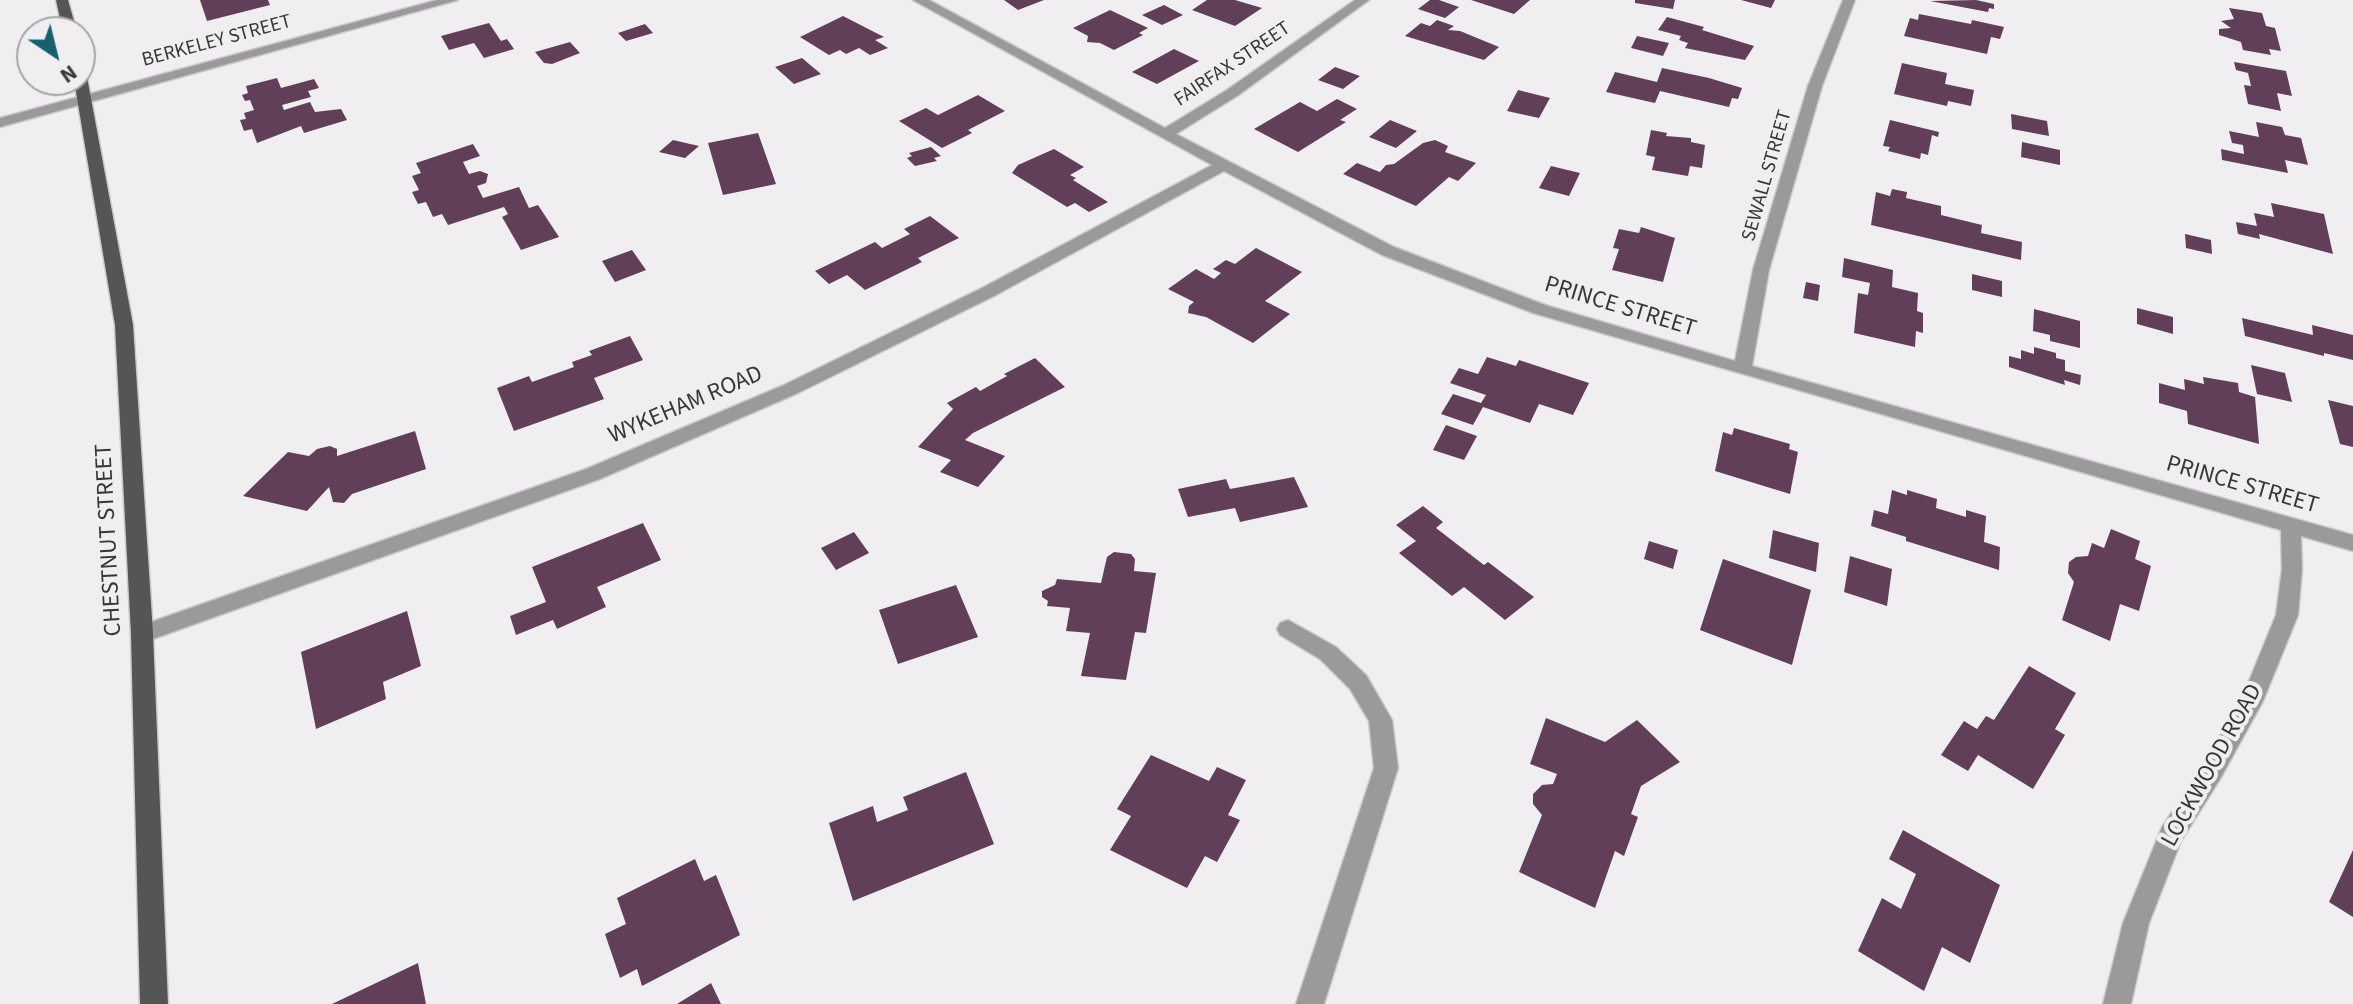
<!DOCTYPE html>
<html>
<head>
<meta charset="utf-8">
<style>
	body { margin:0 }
	#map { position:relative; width:2353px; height:1004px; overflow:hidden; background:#f1eef1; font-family:"Source Sans 3",sans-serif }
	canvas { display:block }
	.north { position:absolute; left:16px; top:16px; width:80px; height:80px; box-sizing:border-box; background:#f1eef1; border:2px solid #a7a5a7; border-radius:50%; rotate:145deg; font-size:22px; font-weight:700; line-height:32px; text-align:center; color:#383738 }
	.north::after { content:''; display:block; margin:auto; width:28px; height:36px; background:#17616f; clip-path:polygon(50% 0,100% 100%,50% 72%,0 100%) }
</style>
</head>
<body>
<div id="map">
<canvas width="2353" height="1004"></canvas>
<div class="north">N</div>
</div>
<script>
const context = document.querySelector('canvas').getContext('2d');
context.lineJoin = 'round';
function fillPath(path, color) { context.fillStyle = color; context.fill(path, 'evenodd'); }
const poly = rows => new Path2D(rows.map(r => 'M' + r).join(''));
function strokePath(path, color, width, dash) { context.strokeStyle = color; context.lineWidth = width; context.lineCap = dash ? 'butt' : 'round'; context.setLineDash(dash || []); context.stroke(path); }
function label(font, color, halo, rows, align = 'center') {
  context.font = font + ' "Source Sans 3",sans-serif'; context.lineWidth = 8; context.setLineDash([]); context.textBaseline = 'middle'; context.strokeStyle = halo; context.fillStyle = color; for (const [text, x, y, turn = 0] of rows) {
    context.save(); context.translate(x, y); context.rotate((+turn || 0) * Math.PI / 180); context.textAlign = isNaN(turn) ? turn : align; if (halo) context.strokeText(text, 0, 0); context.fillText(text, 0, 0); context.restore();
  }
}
fillPath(poly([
	[200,0,268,0,270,5,207,21],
	[1004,0,1044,0,1018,10],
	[1207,0,1235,0,1262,8,1235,26,1192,10],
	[1430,0,1439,0,1459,7,1445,18,1418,9],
	[1471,0,1530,0,1514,14],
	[1635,0,1675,0,1673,9,1635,3],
	[1741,0,1775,0,1771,8],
	[1976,0,1994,4,1994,9,1989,8,1988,12,1930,1],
	[1164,5,1183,15,1162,25,1142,15],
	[2229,8,2262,13,2266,26,2275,28,2281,51,2269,49,2271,55,2243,50,2241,42,2219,35,2219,29,2231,28,2221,21,2234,19],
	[1110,10,1148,28,1139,33,1143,35,1114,50,1100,43,1087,42,1088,36,1073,28],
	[1919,14,1971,24,1972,20,2004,27,2000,39,1991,37,1987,54,1904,36,1910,18,1918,20],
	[843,16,884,37,875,40,888,48,870,55,859,48,846,54,840,50,829,55,800,37],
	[1667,17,1704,27,1702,30,1754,46,1745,60,1685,48,1688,43,1679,40,1681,36,1658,30],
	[1437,20,1454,26,1448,30,1460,31,1499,47,1484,60,1405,36,1421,23,1430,26],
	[489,23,501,41,507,39,514,49,484,58,474,43,449,50,441,36],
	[645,24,653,33,626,41,618,33],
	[1637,36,1669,43,1663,56,1631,48],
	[570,42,580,53,552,64,544,63,535,52],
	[1174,49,1199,61,1157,84,1132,72],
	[802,58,821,74,794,84,775,67],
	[2234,62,2286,71,2292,96,2277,93,2281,111,2248,104,2244,85,2251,86,2248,73,2236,70],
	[1902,63,1947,73,1945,84,1974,90,1971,106,1948,101,1947,106,1894,94],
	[1335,67,1360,76,1343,89,1318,80],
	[1662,68,1709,78,1742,88,1738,99,1732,98,1729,107,1660,91,1655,103,1606,92,1615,72,1657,82],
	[277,78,281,88,314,79,319,88,308,91,311,97,282,105,284,110,310,102,315,112,341,109,347,120,304,133,301,126,257,143,252,129,244,131,240,120,246,119,244,113,254,110,250,100,245,101,242,95,248,93,246,86],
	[1518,90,1550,98,1539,118,1507,111],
	[978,95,1005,111,968,130,972,133,942,148,899,121,926,108,938,115],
	[1337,99,1357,109,1340,120,1346,122,1298,152,1254,129,1300,102,1317,111],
	[2011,114,2047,121,2049,136,2012,129],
	[1390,120,1417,131,1396,148,1369,137],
	[1890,120,1939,132,1938,137,1932,135,1928,155,1921,153,1920,159,1888,151,1890,147,1883,146],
	[2256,122,2282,127,2285,135,2301,138,2308,165,2285,160,2288,173,2222,160,2221,149,2244,154,2243,145,2232,143,2229,131,2259,137],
	[1651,130,1667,133,1666,136,1691,138,1691,142,1705,145,1702,168,1690,166,1688,176,1652,170,1655,157,1646,155],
	[758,133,776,184,723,195,708,143],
	[673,140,699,146,685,158,659,152],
	[1435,140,1448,146,1445,152,1476,163,1458,181,1449,177,1416,206,1343,174,1357,163,1380,172,1386,165,1394,164,1423,143],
	[2022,142,2060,150,2060,165,2021,157],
	[473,144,480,156,463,162,469,174,480,171,488,174,486,183,477,186,483,198,519,187,529,208,538,205,559,237,521,250,502,217,508,214,504,207,448,225,442,214,433,217,426,202,418,204,412,192,419,190,412,176,421,173,416,163],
	[931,147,941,156,934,158,937,161,915,166,907,158,912,156,909,153],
	[1054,149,1084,167,1070,175,1076,178,1073,180,1108,202,1089,212,1075,203,1067,207,1012,173,1018,165],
	[1551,166,1580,173,1569,196,1539,188],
	[1892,189,1907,192,1906,198,1941,206,1941,215,1982,225,1981,233,2022,242,2021,260,1871,225,1876,192,1890,196],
	[2271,203,2324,214,2333,254,2259,234,2260,239,2238,234,2236,222,2257,226,2254,213,2274,217],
	[930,216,959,238,918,258,922,262,865,290,847,275,829,284,815,271,875,242,882,248,910,234,904,229],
	[1641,227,1675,238,1663,282,1612,270,1619,249,1613,248,1619,229,1639,233],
	[2185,234,2211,240,2212,254,2186,248],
	[1256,248,1302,272,1265,301,1290,314,1253,343,1206,317,1188,313,1189,306,1194,302,1168,289,1196,269,1214,279,1221,273,1213,269,1226,260,1235,264],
	[632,250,646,270,615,282,602,261],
	[1844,258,1893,270,1892,287,1918,293,1917,311,1923,313,1923,333,1916,331,1915,347,1854,333,1858,293,1868,295,1870,283,1842,277],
	[1972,274,2002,281,2002,297,1972,290],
	[1806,282,1820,285,1818,301,1803,298],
	[2137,308,2173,317,2173,334,2137,324],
	[2034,309,2080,321,2080,348,2050,341,2050,335,2033,331],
	[2242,318,2313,335,2312,325,2353,335,2353,360,2324,353,2324,356,2245,336],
	[630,336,643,360,594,378,604,399,514,431,497,388,529,376,532,382,574,367,572,362,592,355,589,351],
	[2034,347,2056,353,2056,358,2065,360,2065,371,2081,375,2080,385,2064,380,2065,385,2009,367,2009,356,2021,359,2021,350,2034,354],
	[1487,357,1516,366,1519,360,1589,383,1573,415,1539,404,1530,423,1483,407,1473,425,1441,414,1453,394,1481,403,1486,395,1450,383,1459,368,1478,374],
	[1035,358,1065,387,973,433,965,440,1005,456,978,487,940,472,951,460,918,447,953,409,947,403,976,387,980,391,1007,376,1004,374],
	[2251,365,2285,373,2292,402,2257,394],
	[2203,377,2238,383,2239,392,2255,397,2259,444,2188,424,2187,411,2159,403,2159,383,2185,390,2184,379,2204,384],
	[2328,400,2353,406,2353,447,2340,444],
	[1446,425,1477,436,1464,460,1433,450],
	[1734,428,1790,444,1789,449,1798,452,1790,494,1715,471,1723,432,1732,435],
	[415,431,426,469,352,494,344,503,333,502,329,487,307,511,243,496,288,452,309,456,317,449,330,446,337,449,337,456],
	[1294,477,1308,507,1240,522,1235,508,1188,517,1178,489,1226,479,1230,489],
	[1892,490,1907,495,1907,490,1937,499,1936,508,1966,517,1966,510,1986,516,1984,542,2000,547,1999,570,1906,541,1906,537,1871,526,1874,510,1888,514],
	[1423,506,1443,522,1436,528,1484,565,1488,562,1534,597,1505,620,1464,587,1452,596,1399,553,1416,541,1396,525],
	[643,523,661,560,597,587,606,607,557,629,553,620,516,635,510,616,546,602,532,567],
	[2111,529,2140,541,2135,559,2151,566,2139,611,2120,604,2110,641,2062,620,2074,582,2068,573,2069,562,2076,557,2088,556,2092,543,2104,548],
	[1773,530,1819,543,1816,572,1769,558],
	[854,532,869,553,836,570,821,548],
	[1649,541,1678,550,1673,569,1644,559],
	[1114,552,1131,554,1135,559,1134,571,1156,573,1146,633,1135,632,1126,680,1081,676,1090,633,1066,631,1070,608,1047,606,1048,601,1042,597,1042,591,1055,585,1057,579,1101,583,1107,557],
	[1850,556,1892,569,1887,606,1844,592],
	[1723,559,1811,590,1792,665,1700,630],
	[956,585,978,637,898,664,879,610],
	[407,611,421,666,383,682,386,699,316,729,301,652],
	[2029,666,2076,693,2055,729,2065,735,2033,789,1978,755,1968,771,1941,755,1964,721,1977,729,1986,716,1994,720],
	[1546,718,1605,742,1637,720,1680,762,1641,786,1631,814,1638,817,1624,856,1615,851,1595,908,1519,872,1542,815,1533,804,1533,794,1542,785,1553,784,1557,774,1530,764],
	[1151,755,1209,781,1217,767,1246,780,1228,815,1240,820,1217,862,1205,856,1187,888,1110,850,1131,816,1117,809],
	[966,772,994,844,853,901,829,823,873,806,877,822,908,810,903,797],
	[1903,830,2000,885,1970,963,1942,947,1924,991,1858,951,1882,898,1901,909,1916,874,1889,859],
	[2353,850,2353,917,2329,902],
	[695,859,704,881,716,875,740,935,642,986,637,969,620,978,605,934,626,924,617,898],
	[418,963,426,1004,332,1004],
	[711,983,721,1004,677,1004]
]), '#623f59');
const minor = poly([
	[437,0,458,0,0,127,0,118,437,0],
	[913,0,929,0,1165,128,1227,90,1355,0,1369,0,1237,96,1176,134,1394,247,1545,305,1735,361,1753,270,1808,86,1843,0,1855,0,1822,86,1769,270,1752,366,2353,535,2353,551,2301,536,2302,569,2298,615,2263,701,2220,779,2181,841,2149,923,2131,1004,2103,1004,2123,923,2162,827,2204,765,2245,691,2276,615,2282,569,2281,530,1533,313,1382,255,1224,171,994,296,798,393,600,479,150,640,142,643,134,640,131,634,134,628,586,469,784,385,982,288,1212,165,913,0],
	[1288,620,1336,647,1366,675,1392,720,1398,768,1324,1004,1296,1004,1374,768,1369,721,1350,689,1320,659,1280,635,1277,629,1280,623,1288,620]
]);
const major = poly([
	[56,0,68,0,77,32,63,32,56,0],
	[80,73,87,77,133,325,153,634,168,1004,140,1004,131,634,115,325,74,80,80,80,80,73]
]);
strokePath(minor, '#ccc9cc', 3);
strokePath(major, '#ccc9cc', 3);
fillPath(minor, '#999a99');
fillPath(major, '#535654');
label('20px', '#383738', '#f1eef1', [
	["BERKELEY STREET",217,42,-15],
	["FAIRFAX STREET",1233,65,-34],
	["SEWALL STREET",1768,176,-74]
]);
label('24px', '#383738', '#f1eef1', [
	["PRINCE STREET",1620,308,17],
	["WYKEHAM ROAD",686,406,-23],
	["PRINCE STREET",2242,486,16],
	["CHESTNUT STREET",110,540,-93],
	["LOCKWOOD ROAD",2213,766,-61]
]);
</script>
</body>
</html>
